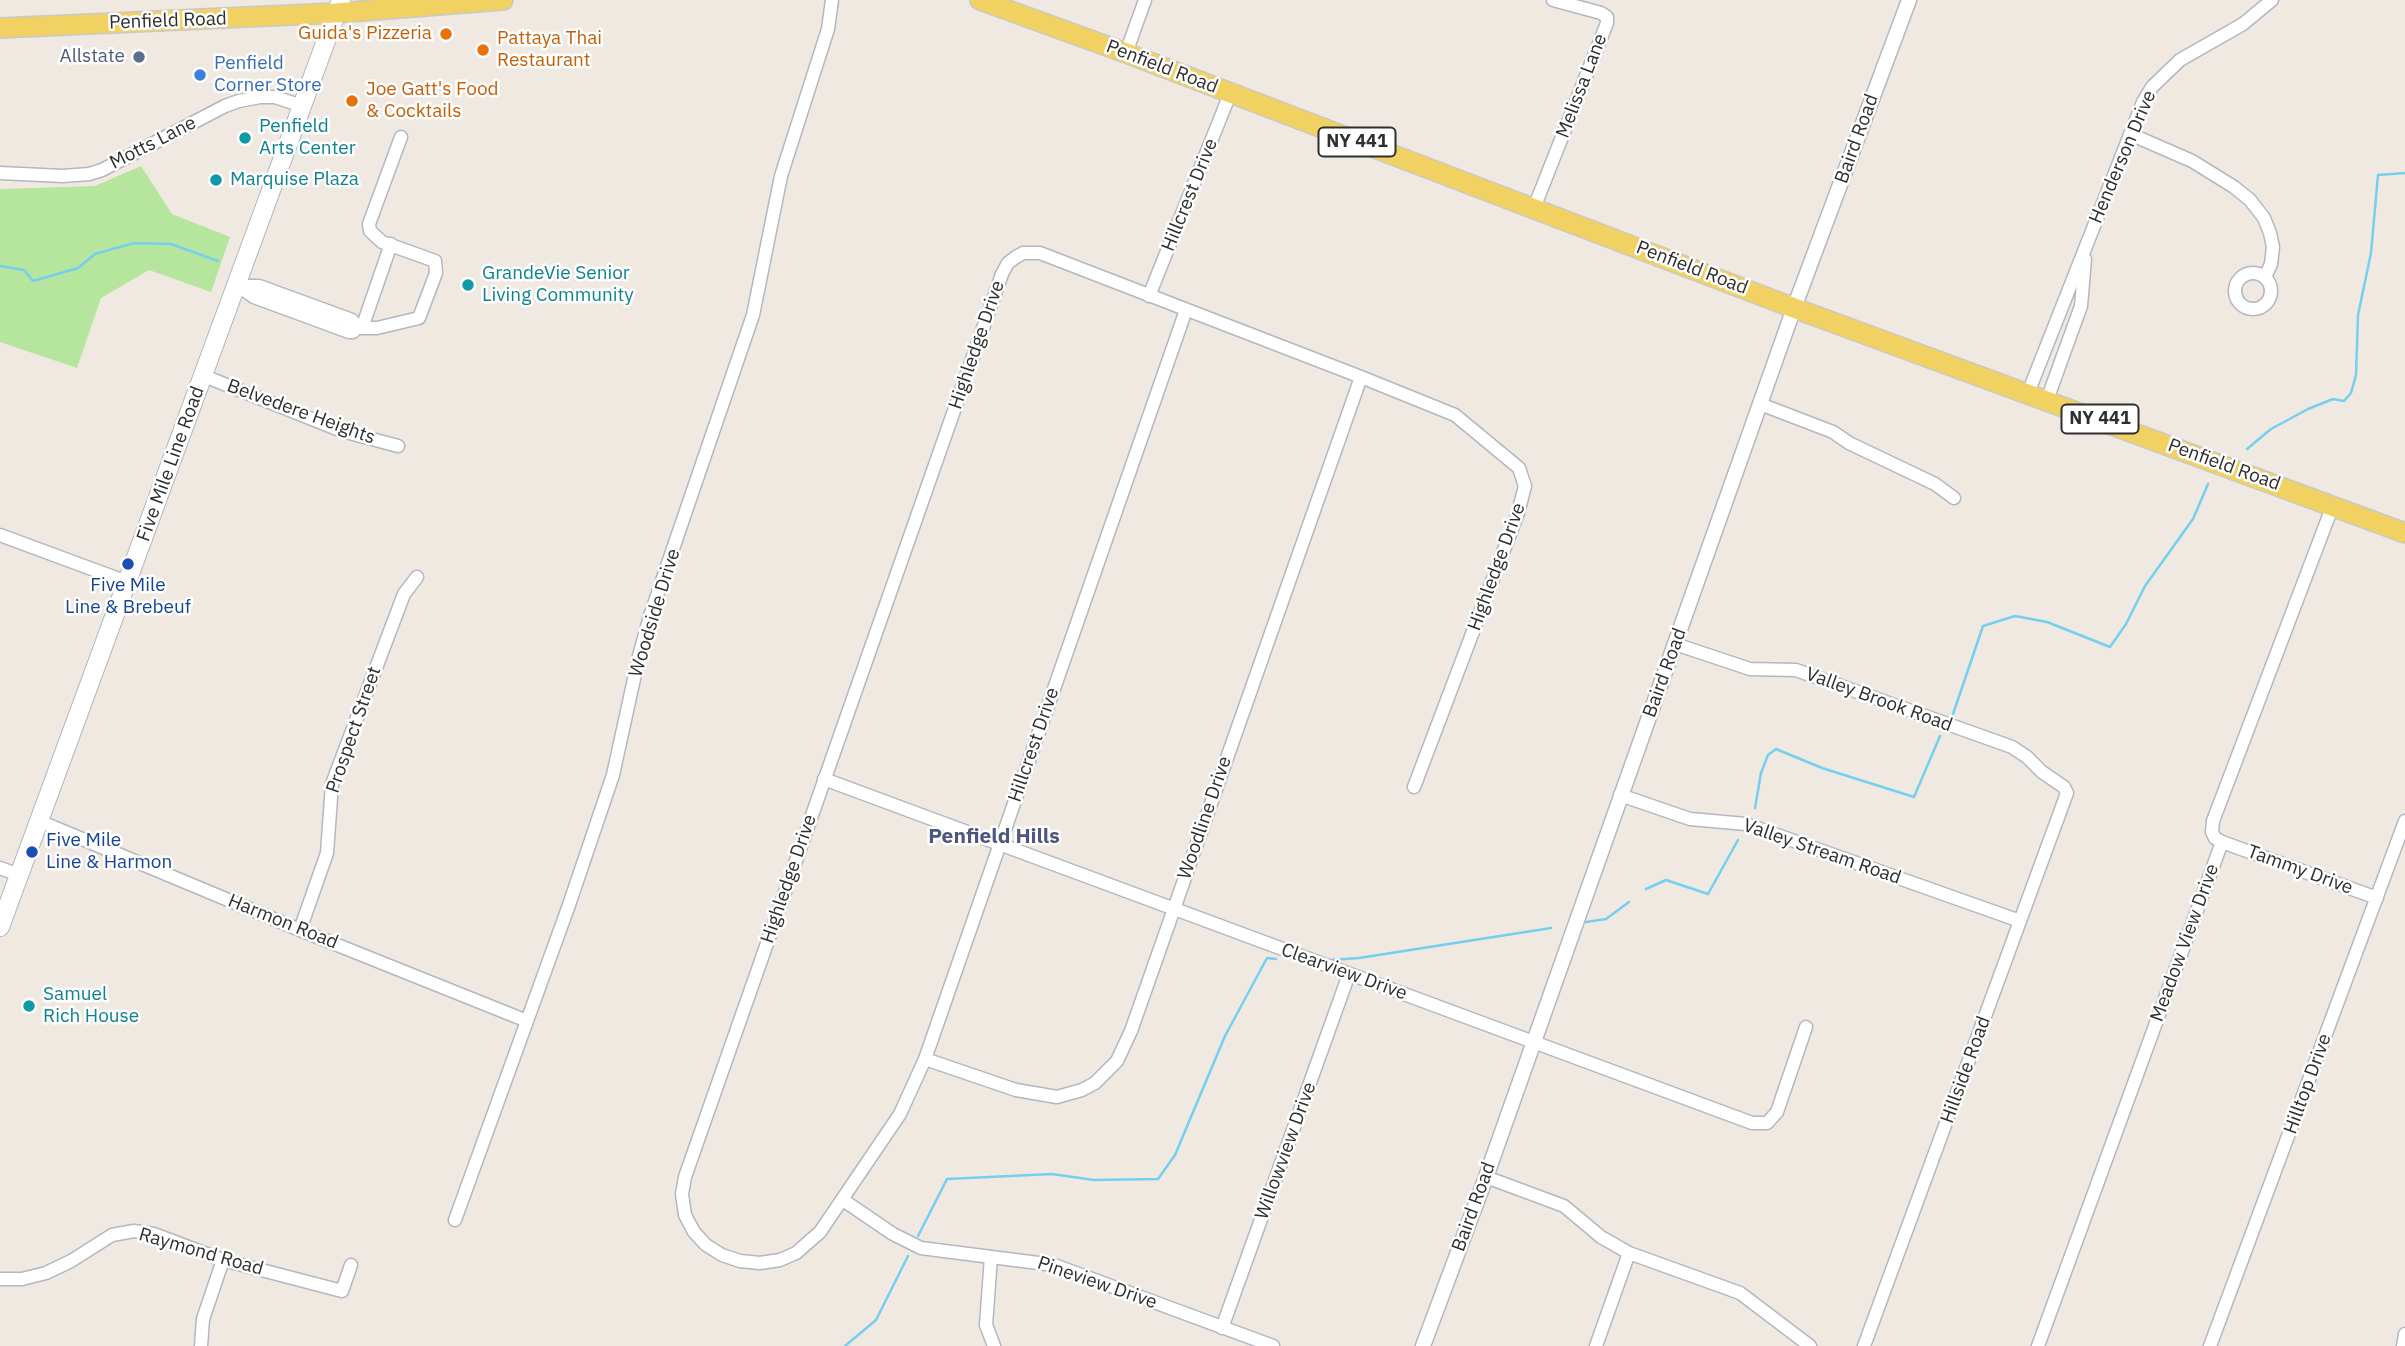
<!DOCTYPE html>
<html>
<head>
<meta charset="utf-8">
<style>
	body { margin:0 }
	canvas { display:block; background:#efe9e1 }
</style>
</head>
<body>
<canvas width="2405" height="1346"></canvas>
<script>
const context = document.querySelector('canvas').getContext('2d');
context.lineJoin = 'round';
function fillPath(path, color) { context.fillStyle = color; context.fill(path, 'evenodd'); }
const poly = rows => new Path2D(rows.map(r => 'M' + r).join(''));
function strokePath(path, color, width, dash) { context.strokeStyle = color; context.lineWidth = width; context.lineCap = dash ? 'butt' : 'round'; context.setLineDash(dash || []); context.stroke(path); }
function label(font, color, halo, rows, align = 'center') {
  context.font = font + ' "IBM Plex Sans",sans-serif'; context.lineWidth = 5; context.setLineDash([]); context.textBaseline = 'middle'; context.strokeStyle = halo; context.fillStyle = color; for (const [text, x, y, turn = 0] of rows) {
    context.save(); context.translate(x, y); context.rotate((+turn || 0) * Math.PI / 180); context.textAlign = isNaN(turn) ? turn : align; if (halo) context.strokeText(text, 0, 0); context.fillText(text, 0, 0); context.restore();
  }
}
fillPath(poly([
	[141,166,172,214,230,237,211,292,149,270,101,298,77,368,0,342,0,189,95,186]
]), '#b6e59e');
strokePath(poly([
	[0,266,24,270,33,281,78,268,95,254,134,243,171,244,218,261],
	[2247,449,2271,429,2308,409,2333,399,2344,401,2351,393,2356,375,2358,315,2371,253,2378,175,2405,173],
	[1953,714,1983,626,2015,616,2047,622,2110,647,2126,624,2145,586,2193,519,2208,484],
	[1755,808,1761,773,1768,755,1776,749,1822,768,1914,797,1940,736],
	[1646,889,1666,880,1708,894,1738,840],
	[1586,922,1606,919,1629,902],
	[1331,960,1359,958,1551,928],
	[918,1236,947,1179,1052,1174,1094,1180,1158,1179,1175,1155,1225,1036,1267,958,1276,959],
	[845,1346,876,1320,908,1256]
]), '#75cff0', 2.5);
const minor = poly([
	[1126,53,1145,0],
	[2130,134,2192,161,2234,187,2250,200,2264,218,2270,233,2273,247,2271,264,2265,277],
	[0,173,63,176,89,174,102,170,225,106,239,101,260,97,275,97,302,106],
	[1534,208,1607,23,1607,17,1601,13,1553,0],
	'2235 291a18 18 0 1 1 36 0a18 18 0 1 1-36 0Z',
	[237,286,259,286,352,320,358,327,362,328,377,328,419,318,436,273,435,261,382,242,370,231,369,224,401,137],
	[238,286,254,297,349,332,353,332,358,327],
	[1149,296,1230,94],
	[1186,310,925,1059,900,1114,820,1232,796,1253,780,1260,760,1263,740,1261,722,1255,706,1245,694,1232,685,1215,682,1194,685,1177,1002,274,1008,263,1016,257,1023,253,1040,253,1361,377,1455,415,1519,468,1525,486,1518,513,1414,787],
	[362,328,391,244],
	[204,376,342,431,398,446],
	[2028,393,2143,102,2152,87,2180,60,2243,24,2272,0],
	[2047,400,2081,306,2085,259],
	[1760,404,1833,432,1849,443,1935,484,1954,498],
	[2333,505,2213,821,2212,832,2215,838,2222,842,2377,898],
	[0,535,127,582],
	[1675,644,1750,669,1796,670,2012,747,2027,757,2042,772,2064,787,2067,793,1864,1346],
	[824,779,1752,1123,1767,1123,1777,1112,1806,1027],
	[1620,795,1690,819,1746,824,2020,921],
	[39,821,300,930,527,1021],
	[0,868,19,875],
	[300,930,327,853,332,784,404,594,417,577],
	[925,1059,1016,1090,1057,1097,1082,1090,1095,1083,1117,1061,1131,1031,1361,377],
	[1486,1177,1564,1206,1601,1237,1629,1253,1740,1293,1810,1346],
	[843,1200,893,1234,921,1248,1054,1265,1273,1346],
	[455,1220,569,905,613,775,639,656,650,616,753,315,781,176,828,29,832,0],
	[991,1257,986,1325,994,1346],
	[0,1279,22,1279,46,1273,71,1261,112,1235,134,1231,154,1234,223,1260,342,1291,351,1265],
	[1222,1328,1349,974],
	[201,1346,203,1319,223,1260],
	[1596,1346,1629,1253],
	[2038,1346,2222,842],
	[2210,1346,2405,821],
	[2403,1346,2405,1334]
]);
const tertiary = poly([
	[1423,1346,1486,1177,1794,308,1909,0]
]);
const secondary = poly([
	[0,927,341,0]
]);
const primary = poly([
	[980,0,1126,53,1794,308,2405,533],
	[0,28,336,13,503,0]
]);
strokePath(minor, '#b4b7c1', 15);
strokePath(tertiary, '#b4b7c1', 17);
strokePath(secondary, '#b4b7c1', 20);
strokePath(primary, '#c9c9c9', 22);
strokePath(minor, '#fff', 12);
strokePath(tertiary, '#fff', 14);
strokePath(secondary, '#fff', 18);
strokePath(primary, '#f2d163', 19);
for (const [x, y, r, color] of [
	[446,34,7,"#e8710a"],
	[483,50,7,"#e8710a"],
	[139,57,7,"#5c6f8a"],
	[200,75,7,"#3f7fe0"],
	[352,101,7,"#e8710a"],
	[245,138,7,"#0f9aa8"],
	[216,180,7,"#0f9aa8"],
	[468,285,7,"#0f9aa8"],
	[128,564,7,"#1a4fb4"],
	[32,852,7,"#1a4fb4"],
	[29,1006,7,"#0f9aa8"]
]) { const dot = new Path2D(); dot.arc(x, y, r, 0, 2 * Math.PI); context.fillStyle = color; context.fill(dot); strokePath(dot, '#fff', 2.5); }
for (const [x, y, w] of [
	[1357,142,77],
	[2100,419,77]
]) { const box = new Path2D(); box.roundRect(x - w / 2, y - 14.5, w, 29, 5); context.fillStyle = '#fff'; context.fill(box); strokePath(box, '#2e2e2e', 2); }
label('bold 18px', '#2e2e2e', null, [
	["NY 441",1357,142],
	["NY 441",2100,419]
]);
label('19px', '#2e2e2e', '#fff', [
	["Penfield Road",168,21,-2],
	["Penfield Road",1162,67,21],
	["Melissa Lane",1582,86,-69],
	["Baird Road",1857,139,-70],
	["Motts Lane",153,143,-27],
	["Henderson Drive",2123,157,-67],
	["Hillcrest Drive",1190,195,-68],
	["Penfield Road",1692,268,21],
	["Highledge Drive",977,345,-71],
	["Belvedere Heights",301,412,20],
	["Five Mile Line Road",171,464,-70],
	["Penfield Road",2224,465,20],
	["Highledge Drive",1497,567,-70],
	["Woodside Drive",655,613,-73],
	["Baird Road",1665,673,-70],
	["Valley Brook Road",1879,700,20],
	["Prospect Street",354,730,-71],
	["Hillcrest Drive",1034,745,-71],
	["Woodline Drive",1205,818,-71],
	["Valley Stream Road",1822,852,19],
	["Tammy Drive",2300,870,20],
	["Highledge Drive",789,879,-71],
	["Harmon Road",283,922,22],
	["Meadow View Drive",2185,943,-70],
	["Clearview Drive",1344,972,20],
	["Hillside Road",1966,1070,-70],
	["Hilltop Drive",2308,1084,-70],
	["Willowview Drive",1286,1151,-70],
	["Baird Road",1474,1207,-70],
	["Raymond Road",201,1252,16],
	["Pineview Drive",1097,1283,19]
]);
label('19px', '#c56008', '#fff', [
	["Guida's Pizzeria",432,34,"right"],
	["Pattaya Thai",497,39],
	["Restaurant",497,61],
	["Joe Gatt's Food",366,90],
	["& Cocktails",366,112]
], 'left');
label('19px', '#4e5e75', '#fff', [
	["Allstate",125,57]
], 'right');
label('19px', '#366cbe', '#fff', [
	["Penfield",214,64],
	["Corner Store",214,86]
], 'left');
label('19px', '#0d838f', '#fff', [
	["Penfield",259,127],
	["Arts Center",259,149],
	["Marquise Plaza",230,180],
	["GrandeVie Senior",482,274],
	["Living Community",482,296],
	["Samuel",43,995],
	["Rich House",43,1017]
], 'left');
label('19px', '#164399', '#fff', [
	["Five Mile",128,586],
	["Line & Brebeuf",128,608],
	["Five Mile",46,841,"left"],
	["Line & Harmon",46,863,"left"]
]);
label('bold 21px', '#4d5680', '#fff', [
	["Penfield Hills",994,837]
]);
</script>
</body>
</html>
